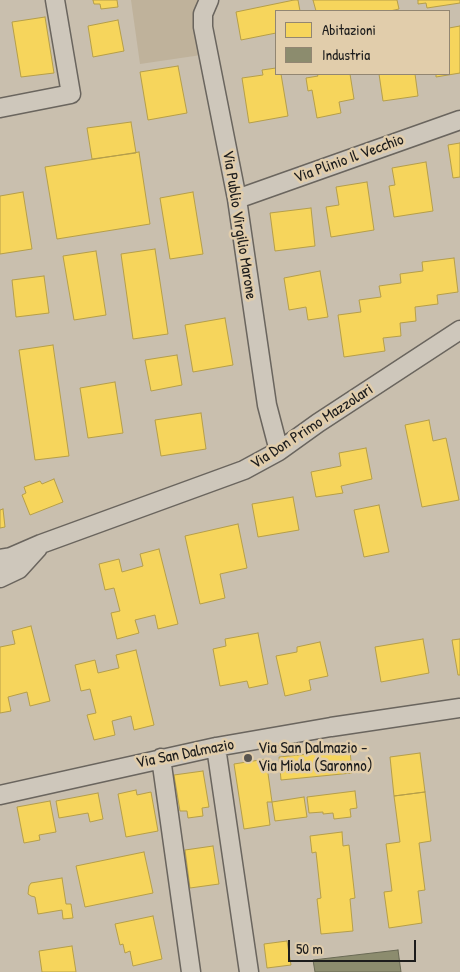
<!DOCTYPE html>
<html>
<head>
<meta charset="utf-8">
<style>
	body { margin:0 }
	#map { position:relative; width:460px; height:972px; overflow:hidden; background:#c9bfae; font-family:"Patrick Hand",sans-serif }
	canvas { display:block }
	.legend { position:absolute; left:275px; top:10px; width:175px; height:65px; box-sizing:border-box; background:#e1cdab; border:1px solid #928672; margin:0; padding:6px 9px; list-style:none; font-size:15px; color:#1c1c1c }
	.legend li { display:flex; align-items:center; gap:10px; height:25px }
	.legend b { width:25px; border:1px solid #928672 }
	.scale { position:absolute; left:288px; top:940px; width:128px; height:22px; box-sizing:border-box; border:2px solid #1c1c1c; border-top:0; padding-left:6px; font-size:15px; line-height:18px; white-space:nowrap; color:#1c1c1c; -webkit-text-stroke:4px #e1cdab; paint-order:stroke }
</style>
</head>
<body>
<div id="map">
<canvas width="460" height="972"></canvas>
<ul class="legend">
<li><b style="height:14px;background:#f6d55c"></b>Abitazioni</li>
<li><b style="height:14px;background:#8c8c6e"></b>Industria</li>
</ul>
<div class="scale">50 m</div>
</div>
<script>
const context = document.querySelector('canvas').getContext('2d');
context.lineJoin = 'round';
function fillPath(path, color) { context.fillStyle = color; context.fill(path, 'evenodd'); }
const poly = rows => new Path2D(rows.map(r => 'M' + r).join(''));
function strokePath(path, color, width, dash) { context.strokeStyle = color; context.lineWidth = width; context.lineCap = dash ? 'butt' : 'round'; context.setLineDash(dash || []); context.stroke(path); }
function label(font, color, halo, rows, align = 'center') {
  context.font = font + ' "Patrick Hand",sans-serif'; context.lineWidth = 5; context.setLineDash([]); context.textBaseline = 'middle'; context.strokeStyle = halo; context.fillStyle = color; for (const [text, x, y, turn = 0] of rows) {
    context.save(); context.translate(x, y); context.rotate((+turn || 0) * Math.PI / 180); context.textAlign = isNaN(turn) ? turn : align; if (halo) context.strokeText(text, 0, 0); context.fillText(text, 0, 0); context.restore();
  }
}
fillPath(poly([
	[131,0,198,0,195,16,201,55,140,64]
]), '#bfb29b');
const homes = poly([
	[93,0,117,0,118,7,101,9,100,4,94,4,93,0],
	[294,0,298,0,300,11,276,11,276,33,241,40,236,12,294,0],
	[313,0,397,0,399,9,390,11,316,11,313,0],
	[418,0,460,0,460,3,427,8,426,3,418,4,418,0],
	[45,17,54,73,21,77,12,22,45,17],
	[118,20,124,51,93,57,88,26,118,20],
	[460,26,460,73,436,77,436,74,449,74,449,28,460,26],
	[178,66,187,113,148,120,140,72,178,66],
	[276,68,276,74,281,74,288,116,249,123,242,78,263,75,262,70,276,68],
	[317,74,350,74,354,99,339,102,341,113,317,118,312,90,308,91,306,78,318,76,317,74],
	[379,74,415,74,418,96,383,101,379,74],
	[131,122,136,153,92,159,87,128,131,122],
	[460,143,460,177,453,178,448,145,460,143],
	[139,152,150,224,57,239,45,167,139,152],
	[426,162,433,211,394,217,389,186,395,185,392,168,426,162],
	[367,182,374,230,331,237,326,207,339,205,336,187,367,182],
	[23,192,32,249,0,254,0,196,23,192],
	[193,192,203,254,170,259,160,198,193,192],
	[311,208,315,246,275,251,270,213,311,208],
	[155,249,168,334,133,339,121,254,155,249],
	[96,251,106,315,74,320,63,256,96,251],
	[454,258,458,292,437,295,438,304,415,307,416,321,400,323,401,336,383,338,385,351,344,357,338,315,361,312,359,300,381,297,379,286,401,283,400,274,423,271,422,262,454,258],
	[320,271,328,317,308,320,306,307,289,310,284,278,320,271],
	[44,276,49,313,16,317,12,280,44,276],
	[225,318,233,365,193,372,185,325,225,318],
	[53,345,69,456,35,460,19,350,53,345],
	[177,355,182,385,151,391,145,360,177,355],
	[115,382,123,433,88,438,80,388,115,382],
	[201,413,206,449,161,456,155,420,201,413],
	[429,420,433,441,446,438,459,500,422,507,405,425,429,420],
	[366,448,372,479,341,486,343,493,316,497,311,472,341,466,339,453,366,448],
	[54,479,63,502,30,515,22,495,26,493,24,487,40,481,42,484,54,479],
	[293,497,299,530,258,537,252,504,293,497],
	[379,505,389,552,364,557,354,510,379,505],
	[3,509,5,527,0,528,0,510,3,509],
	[238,524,247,568,220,574,225,598,200,604,185,536,238,524],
	[159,549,178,624,158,629,155,615,135,620,139,633,117,639,111,613,120,611,114,588,105,590,99,564,119,559,122,572,143,566,140,554,159,549],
	[31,626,50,701,30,706,27,692,8,697,11,711,0,713,0,647,15,644,12,631,31,626],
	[258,633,268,684,249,688,247,681,220,686,213,649,226,646,225,639,258,633],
	[423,639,429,673,381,682,375,647,423,639],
	[460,639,460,675,458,675,452,640,460,639],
	[320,642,328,676,309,680,311,690,285,696,276,656,297,652,297,647,320,642],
	[136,650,154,725,134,730,131,716,112,721,115,735,94,740,87,715,96,713,90,689,81,691,75,665,95,660,98,673,119,668,116,655,136,650],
	[350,750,352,773,281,780,279,757,350,750],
	[420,753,425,792,394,796,390,757,420,753],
	[266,759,272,802,267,802,270,825,244,829,234,764,266,759],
	[203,771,209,807,202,808,203,816,188,818,187,811,180,811,174,775,203,771],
	[136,790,137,795,151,792,158,831,126,837,118,794,136,790],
	[355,791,357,808,350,809,351,817,334,819,333,813,323,814,323,812,309,813,307,797,355,791],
	[425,792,431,841,419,843,425,890,418,891,422,923,389,928,384,892,392,891,386,844,400,842,394,796,425,792],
	[98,793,103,819,90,822,88,813,59,818,56,801,98,793],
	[304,797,307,817,275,821,272,802,304,797],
	[50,801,56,832,39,835,40,840,24,843,17,807,50,801],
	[342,832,343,846,349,845,355,898,350,899,353,931,321,934,317,899,321,898,316,852,312,853,310,836,342,832],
	[213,846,219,884,190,888,185,850,213,846],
	[144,852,153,893,85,907,76,866,144,852],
	[62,878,66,904,71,904,73,918,63,919,62,910,38,914,35,897,31,896,28,894,29,886,31,883,62,878],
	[153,916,162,959,133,966,130,951,125,953,123,944,120,945,115,924,153,916],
	[287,941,291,965,267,968,264,944,287,941],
	[72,946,76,972,42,972,39,951,72,946]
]);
fillPath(homes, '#f6d55c');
strokePath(homes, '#b59e49', 1);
const industry = poly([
	[398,950,401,972,315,972,313,960,398,950]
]);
fillPath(industry, '#8c8c6e');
strokePath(industry, '#6a6a55', 1);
const minor = poly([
	[209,0,203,14,203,27,237,199,267,405,279,451],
	[0,108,71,94,55,0],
	[237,199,460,120],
	[0,559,11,557,41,544,244,470,279,451,318,423,460,330],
	[0,578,19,569,38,548],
	[216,747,249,972],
	[161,758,191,972],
	[0,795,216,747,331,727,460,708]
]);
strokePath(minor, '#6a655e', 21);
strokePath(minor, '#cec7bb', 18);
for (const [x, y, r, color] of [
	[248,758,5,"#59554f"]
]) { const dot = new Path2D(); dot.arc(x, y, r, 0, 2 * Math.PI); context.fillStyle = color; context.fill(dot); strokePath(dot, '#e1cdab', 2); }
label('16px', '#1c1c1c', '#e1cdab', [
	["Via Plinio Il Vecchio",349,159,-20],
	["Via Publio Virgilio Marone",239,225,81],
	["Via Don Primo Mazzolari",312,427,-33],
	["Via San Dalmazio",185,754,-11]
]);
label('16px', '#1c1c1c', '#e1cdab', [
	["Via San Dalmazio -",258,749],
	["Via Miola (Saronno)",258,767]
], 'left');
</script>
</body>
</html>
